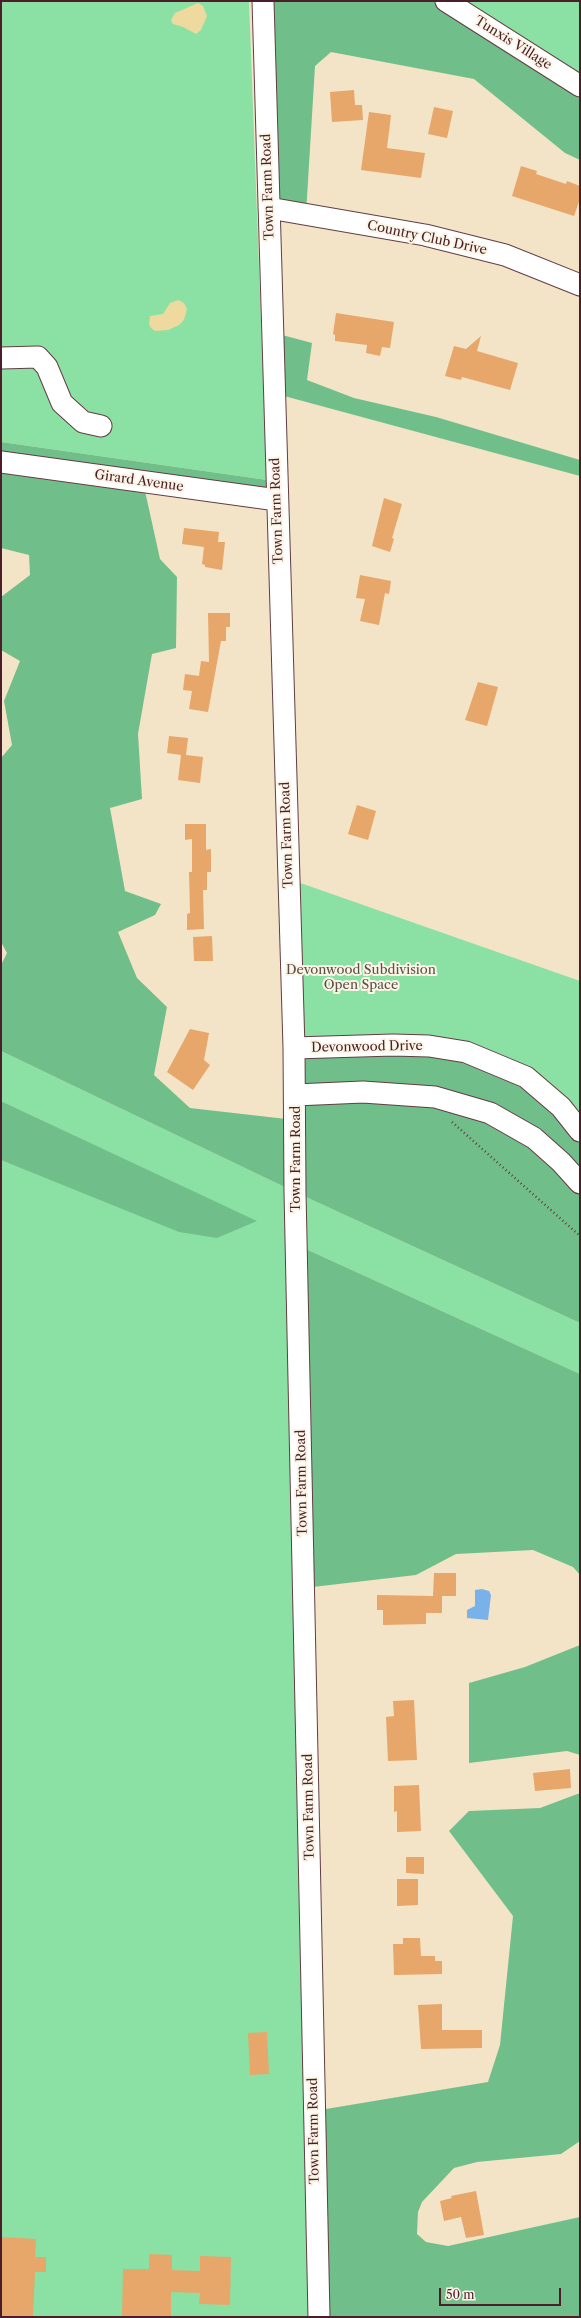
<!DOCTYPE html>
<html>
<head>
<meta charset="utf-8">
<style>
	body { margin:0 }
	#map { position:relative; width:581px; height:2318px; overflow:hidden; background:#f3e4c7; font-family:"Libre Caslon Text",serif }
	canvas { display:block }
	.frame { position:absolute; inset:0; border:2px solid #4a1f2b; pointer-events:none }
	.scale { position:absolute; left:439px; top:2288px; width:122px; height:18px; box-sizing:border-box; border:2px solid #4a1f2b; border-top:0; padding-left:5px; font-size:12px; line-height:14px; white-space:nowrap; color:#4a1f2b; -webkit-text-stroke:3px #fcf5e5; paint-order:stroke }
</style>
</head>
<body>
<div id="map">
<canvas width="581" height="2318"></canvas>
<div class="frame"></div>
<div class="scale">50 m</div>
</div>
<script>
const context = document.querySelector('canvas').getContext('2d');
context.lineJoin = 'round';
function fillPath(path, color) { context.fillStyle = color; context.fill(path, 'evenodd'); }
const poly = rows => new Path2D(rows.map(r => 'M' + r).join(''));
function strokePath(path, color, width, dash) { context.strokeStyle = color; context.lineWidth = width; context.lineCap = dash ? 'butt' : 'round'; context.setLineDash(dash || []); context.stroke(path); }
function label(font, color, halo, rows, align = 'center') {
  context.font = font + ' "Libre Caslon Text",serif'; context.lineWidth = 4; context.setLineDash([]); context.textBaseline = 'middle'; context.strokeStyle = halo; context.fillStyle = color; for (const [text, x, y, turn = 0] of rows) {
    context.save(); context.translate(x, y); context.rotate((+turn || 0) * Math.PI / 180); context.textAlign = isNaN(turn) ? turn : align; if (halo) context.strokeText(text, 0, 0); context.fillText(text, 0, 0); context.restore();
  }
}
fillPath(poly([
	[1,1,249,1,267,480,1,442],
	[465,1,580,1,580,75],
	[289,879,580,981,580,1120,294,1048],
	[1,1051,295,1192,580,1323,580,1374,297,1245,319,2317,1,2317,1,1160,31,1171,256,1221,1,1101]
]), '#8be1a4');
fillPath(poly([
	[263,1,446,1,580,86,580,160,565,153,474,79,331,52,315,66,306,214,269,208],
	[271,332,312,343,307,380,354,398,436,417,580,460,580,476,273,393],
	[1,442,267,480,277,500,143,482,160,559,177,577,176,648,152,654,138,734,142,799,110,808,125,891,161,904,155,915,118,932,137,978,167,1007,154,1075,190,1108,295,1120,294,1048,466,1052,580,1120,580,1323,295,1192,1,1051,1,965,7,953,1,942,1,758,12,745,4,701,20,661,1,650,1,597,30,575,29,555,1,548],
	[1,1101,257,1221,217,1238,179,1232,1,1160],
	[297,1245,580,1374,580,1575,573,1567,533,1550,456,1554,416,1575,304,1588],
	[580,1645,580,1755,567,1751,469,1763,469,1683,525,1667],
	[580,1793,580,2141,561,2154,477,2162,454,2168,422,2202,418,2212,417,2234,426,2242,448,2246,580,2217,580,2317,319,2317,314,2111,488,2082,500,2045,513,1916,449,1831,469,1811,540,1808]
]), '#70bf8a');
fillPath(poly([
	[198,3,203,6,207,16,201,30,196,34,183,27,173,24,171,20,175,13],
	[178,300,184,303,187,309,184,320,179,325,168,330,155,331,151,328,149,324,150,316,163,314,170,303]
]), '#eeda9e');
fillPath(poly([
	[482,1589,489,1591,491,1595,488,1620,467,1618,467,1610,475,1606,475,1590]
]), '#79b1e9');
fillPath(poly([
	[354,90,355,105,362,105,363,120,332,122,330,92],
	[434,107,453,111,447,138,428,134],
	[369,112,391,115,387,148,425,153,421,178,361,170],
	[521,166,537,171,536,174,566,184,567,181,580,186,580,199,574,216,512,196],
	[336,313,394,322,390,348,382,347,380,356,366,353,367,345,335,341,335,335,333,334],
	[481,336,477,351,518,363,510,390,462,377,461,380,445,376,454,346,466,349],
	[384,498,402,504,392,538,394,539,390,552,372,546],
	[184,528,219,532,218,542,225,542,222,570,205,567,205,565,202,564,204,547,182,544],
	[360,575,391,581,389,594,385,593,379,625,360,621,365,599,356,598],
	[208,613,230,613,230,627,226,627,226,641,221,641,208,712,189,709,192,691,183,690,185,674,199,676,201,661,209,662],
	[478,682,498,687,487,726,465,720],
	[169,736,188,738,186,755,203,757,200,783,178,780,181,755,167,753],
	[357,805,376,811,368,840,348,834],
	[185,824,206,824,206,850,211,849,211,872,207,872,207,890,203,890,204,929,187,930,187,914,190,913,189,872,192,872,192,839,185,840],
	[212,936,213,961,194,961,193,937],
	[190,1029,209,1033,204,1060,210,1065,193,1090,167,1072],
	[434,1573,456,1573,456,1596,442,1596,442,1613,426,1613,426,1624,383,1625,383,1610,377,1610,377,1595,433,1596],
	[414,1700,417,1760,388,1761,386,1717,394,1716,393,1701],
	[570,1769,571,1788,535,1791,533,1773],
	[419,1785,421,1831,397,1832,397,1811,394,1812,394,1786],
	[406,1857,424,1857,424,1874,406,1873],
	[397,1879,418,1879,418,1905,397,1906],
	[403,1938,420,1938,421,1956,435,1956,435,1961,442,1961,442,1974,394,1975,393,1944,403,1944],
	[442,2004,442,2030,482,2030,482,2048,421,2049,418,2005],
	[267,2032,269,2074,250,2075,248,2033],
	[476,2191,484,2235,466,2238,461,2217,444,2221,440,2201,452,2198,451,2196],
	[1,2237,36,2239,35,2257,46,2257,46,2272,35,2272,33,2317,1,2317],
	[149,2254,172,2255,172,2270,200,2271,200,2256,231,2257,230,2305,199,2304,200,2293,171,2292,171,2317,122,2317,123,2269,149,2269]
]), '#e7a66a');
const minor = poly([
	[263,1,294,1048,295,1192,319,2317],
	[446,1,580,86],
	[269,208,425,235,505,255,580,285],
	[1,358,38,357,47,367,62,403,83,422,101,426],
	[1,462,277,500],
	[294,1048,393,1045,429,1046,466,1052,526,1077,561,1107,580,1131],
	[295,1095,363,1092,435,1097,490,1113,534,1138,561,1162,580,1183]
]);
strokePath(minor, '#633d42', 23);
strokePath(poly([
	[452,1122,580,1236]
]), '#633d42', 2.5, [1, 3]);
strokePath(minor, '#fff', 21);
label('13px', '#4a1f2b', '#fcf5e5', [
	["Tunxis Village",513,43,32],
	["Town Farm Road",268,187,-92],
	["Country Club Drive",427,238,12],
	["Girard Avenue",139,481,8],
	["Town Farm Road",277,511,-92],
	["Town Farm Road",287,835,-92],
	["Devonwood Drive",367,1047,-1],
	["Town Farm Road",296,1159,-90],
	["Town Farm Road",302,1483,-91],
	["Town Farm Road",309,1807,-91],
	["Town Farm Road",314,2131,-91]
]);
label('13px', '#5a5049', '#fcf5e5', [
	["Devonwood Subdivision",361,970],
	["Open Space",361,985]
]);
</script>
</body>
</html>
